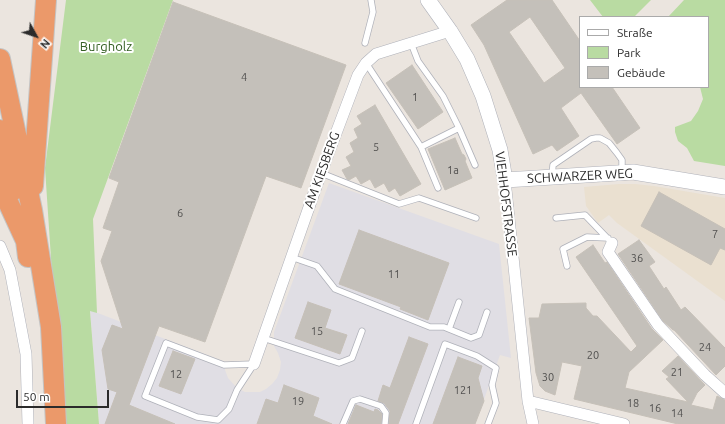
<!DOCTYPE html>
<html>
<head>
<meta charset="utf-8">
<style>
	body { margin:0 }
	#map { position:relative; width:725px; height:424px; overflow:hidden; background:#ebe5df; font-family:Ubuntu,sans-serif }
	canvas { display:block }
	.legend { position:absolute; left:579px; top:16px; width:130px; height:72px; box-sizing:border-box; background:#fff; border:1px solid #aaa; margin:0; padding:5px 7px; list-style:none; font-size:12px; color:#2b2b2b }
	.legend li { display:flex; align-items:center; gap:8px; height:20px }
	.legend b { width:20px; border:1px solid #aaa }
	.north { position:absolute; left:16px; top:16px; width:40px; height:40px; -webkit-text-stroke:3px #fff; paint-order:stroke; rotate:130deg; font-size:11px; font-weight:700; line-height:16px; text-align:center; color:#2b2b2b }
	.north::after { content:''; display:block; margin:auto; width:14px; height:18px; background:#2b2b2b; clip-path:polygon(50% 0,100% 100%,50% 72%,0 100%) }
	.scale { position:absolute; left:16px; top:390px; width:93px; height:18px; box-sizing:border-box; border:2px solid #2b2b2b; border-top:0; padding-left:5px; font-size:12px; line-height:14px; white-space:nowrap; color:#2b2b2b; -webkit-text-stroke:3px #fff; paint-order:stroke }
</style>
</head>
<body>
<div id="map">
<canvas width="725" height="424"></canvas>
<ul class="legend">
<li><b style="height:5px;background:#fff"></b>Straße</li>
<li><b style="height:11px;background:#b9dba2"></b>Park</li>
<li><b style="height:11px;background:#c4c0ba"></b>Gebäude</li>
</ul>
<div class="north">N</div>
<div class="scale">50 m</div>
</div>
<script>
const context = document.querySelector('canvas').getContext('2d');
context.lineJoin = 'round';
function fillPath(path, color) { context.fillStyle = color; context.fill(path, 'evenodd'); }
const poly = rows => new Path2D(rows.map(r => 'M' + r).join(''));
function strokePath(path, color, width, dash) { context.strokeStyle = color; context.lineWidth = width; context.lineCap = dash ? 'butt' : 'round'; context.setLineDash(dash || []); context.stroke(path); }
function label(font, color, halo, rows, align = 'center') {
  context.font = font + ' Ubuntu,sans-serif'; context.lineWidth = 4; context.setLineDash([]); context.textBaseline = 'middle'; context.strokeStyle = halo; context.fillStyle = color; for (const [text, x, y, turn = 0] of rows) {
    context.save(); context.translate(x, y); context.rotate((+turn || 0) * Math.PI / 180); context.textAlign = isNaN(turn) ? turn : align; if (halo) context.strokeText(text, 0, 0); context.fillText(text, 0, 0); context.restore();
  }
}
fillPath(poly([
	[329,183,499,244,511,358,500,355,475,424,99,424,90,310,225,362,225,370,228,378,237,388,245,392,260,392,266,389,272,384,277,378,280,370,281,362,278,353,274,346,274,332]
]), '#e0dee4');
fillPath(poly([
	[619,184,635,184,654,186,725,198,725,301,617,223,609,215,598,223,586,206,584,187]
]), '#eae0d0');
fillPath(poly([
	[66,0,173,0,93,219,97,313,90,311,99,424,62,424,45,168],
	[590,0,651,0,634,17,603,17],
	[684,0,725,0,725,166,694,161,687,148,678,141,675,132,675,127,691,121,698,111,703,99,700,87,708,87,708,17,668,17]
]), '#b9dba2');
const building = poly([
	[507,0,552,0,580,41,580,87,612,87,640,128,617,144,581,93,561,108,579,136,557,151,552,145,533,154,484,45,471,25,507,0],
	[530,17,565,68,544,83,509,32,530,17],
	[173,2,346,65,301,188,266,176,205,342,159,326,129,405,175,424,105,424,117,392,108,389,102,350,112,325,123,329,101,261,112,231,103,228,119,182,109,178,173,2],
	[412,65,443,112,418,129,386,83,412,65],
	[375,105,421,184,400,196,395,188,389,192,384,183,375,188,370,179,361,184,356,176,349,180,347,179,342,170,351,166,346,157,354,152,350,143,358,138,354,129,362,124,357,116,375,105],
	[455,138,462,154,464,155,466,159,465,161,472,178,445,190,428,149,455,138],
	[659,192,725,229,725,250,720,248,711,265,641,226,659,192],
	[359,230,449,263,428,320,400,309,401,307,339,284,359,230],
	[639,240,655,262,649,266,664,289,666,287,681,310,685,307,725,348,725,366,716,375,674,330,673,330,663,321,618,254,639,240],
	[593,245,605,263,607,262,652,329,663,340,629,372,625,388,688,402,666,379,669,377,662,371,678,356,705,385,697,393,691,405,713,410,717,396,725,400,725,424,678,424,574,399,582,366,562,362,555,395,545,391,540,386,536,373,529,318,539,318,542,304,586,303,586,308,593,316,597,316,631,352,637,346,576,257,593,245],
	[308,302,331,310,325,328,347,335,340,354,295,338,308,302],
	[409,337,428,344,398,424,389,424,390,411,384,403,378,401,383,385,390,388,409,337],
	[173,351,195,359,181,394,159,386,173,351],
	[458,357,482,366,478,378,484,401,475,424,433,424,458,357],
	[284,385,319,398,313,416,332,424,257,424,266,399,278,403,284,385],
	[356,405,374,412,375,409,378,410,382,414,381,424,348,424,356,405]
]);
fillPath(building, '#c4c0ba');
strokePath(building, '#c6c0b8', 1);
const lane = poly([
	[365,43,373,12,371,0],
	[411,43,418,61,443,96,459,128,475,165],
	[366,63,421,147],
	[321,173,399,204,419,198,476,218],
	[552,177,553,165,591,139,596,138,600,138,609,143,617,153,622,160,622,171],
	[438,188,421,147,459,128],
	[556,218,585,215,612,243],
	[291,257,317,266,335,289,430,327,444,327,471,338,479,335,487,312],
	[567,266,563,249,587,237,608,238],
	[449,329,459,302],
	[263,338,339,363,352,358,362,331],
	[166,343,224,365,254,364,237,390,229,409,218,420,197,417,145,396,166,343],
	[343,424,353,401,360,399,381,406,386,413,385,424],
	[416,424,445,344,477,356,496,368,492,385,496,403,488,424]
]);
const street = poly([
	[505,180,528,401,533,424],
	[612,243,608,252,658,325,705,375,725,393],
	[0,246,10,270,26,354,28,424],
	[254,364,321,173,358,75,366,63,376,54,450,31],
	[528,401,624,424]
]);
const secondary = poly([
	[428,0,450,31,467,59,483,96,500,150,505,180,633,172,725,187]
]);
const highway = poly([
	[0,59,32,210,51,327,56,424],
	[0,130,14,190],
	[0,175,8,202,26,241,28,257],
	[33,186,46,0]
]);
strokePath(lane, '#afb1b9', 7);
strokePath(street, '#afb1b9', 12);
strokePath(secondary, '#afb1b9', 16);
strokePath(highway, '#c4c4c4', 22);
strokePath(lane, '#fff', 5.5);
strokePath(street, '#fff', 11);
strokePath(secondary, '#fff', 15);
strokePath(highway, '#eb996a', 20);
label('11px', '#51504f', null, [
	["4",244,77],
	["1",415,97],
	["5",376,147],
	["1a",453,170],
	["6",180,213],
	["7",715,234],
	["36",637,258],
	["11",394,274],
	["15",317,331],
	["24",705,347],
	["20",593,355],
	["21",677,372],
	["12",176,374],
	["30",548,377],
	["121",463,390],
	["19",298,401],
	["18",633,403],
	["16",655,408],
	["14",677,413]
]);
label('13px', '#345f23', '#fff', [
	["Burgholz",106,47]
]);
label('13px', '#2b2b2b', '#fff', [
	["AM KIESBERG",322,170,-70],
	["SCHWARZER WEG",580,176,-3],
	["VIEHHOFSTRASSE",506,204,83]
]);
</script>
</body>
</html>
